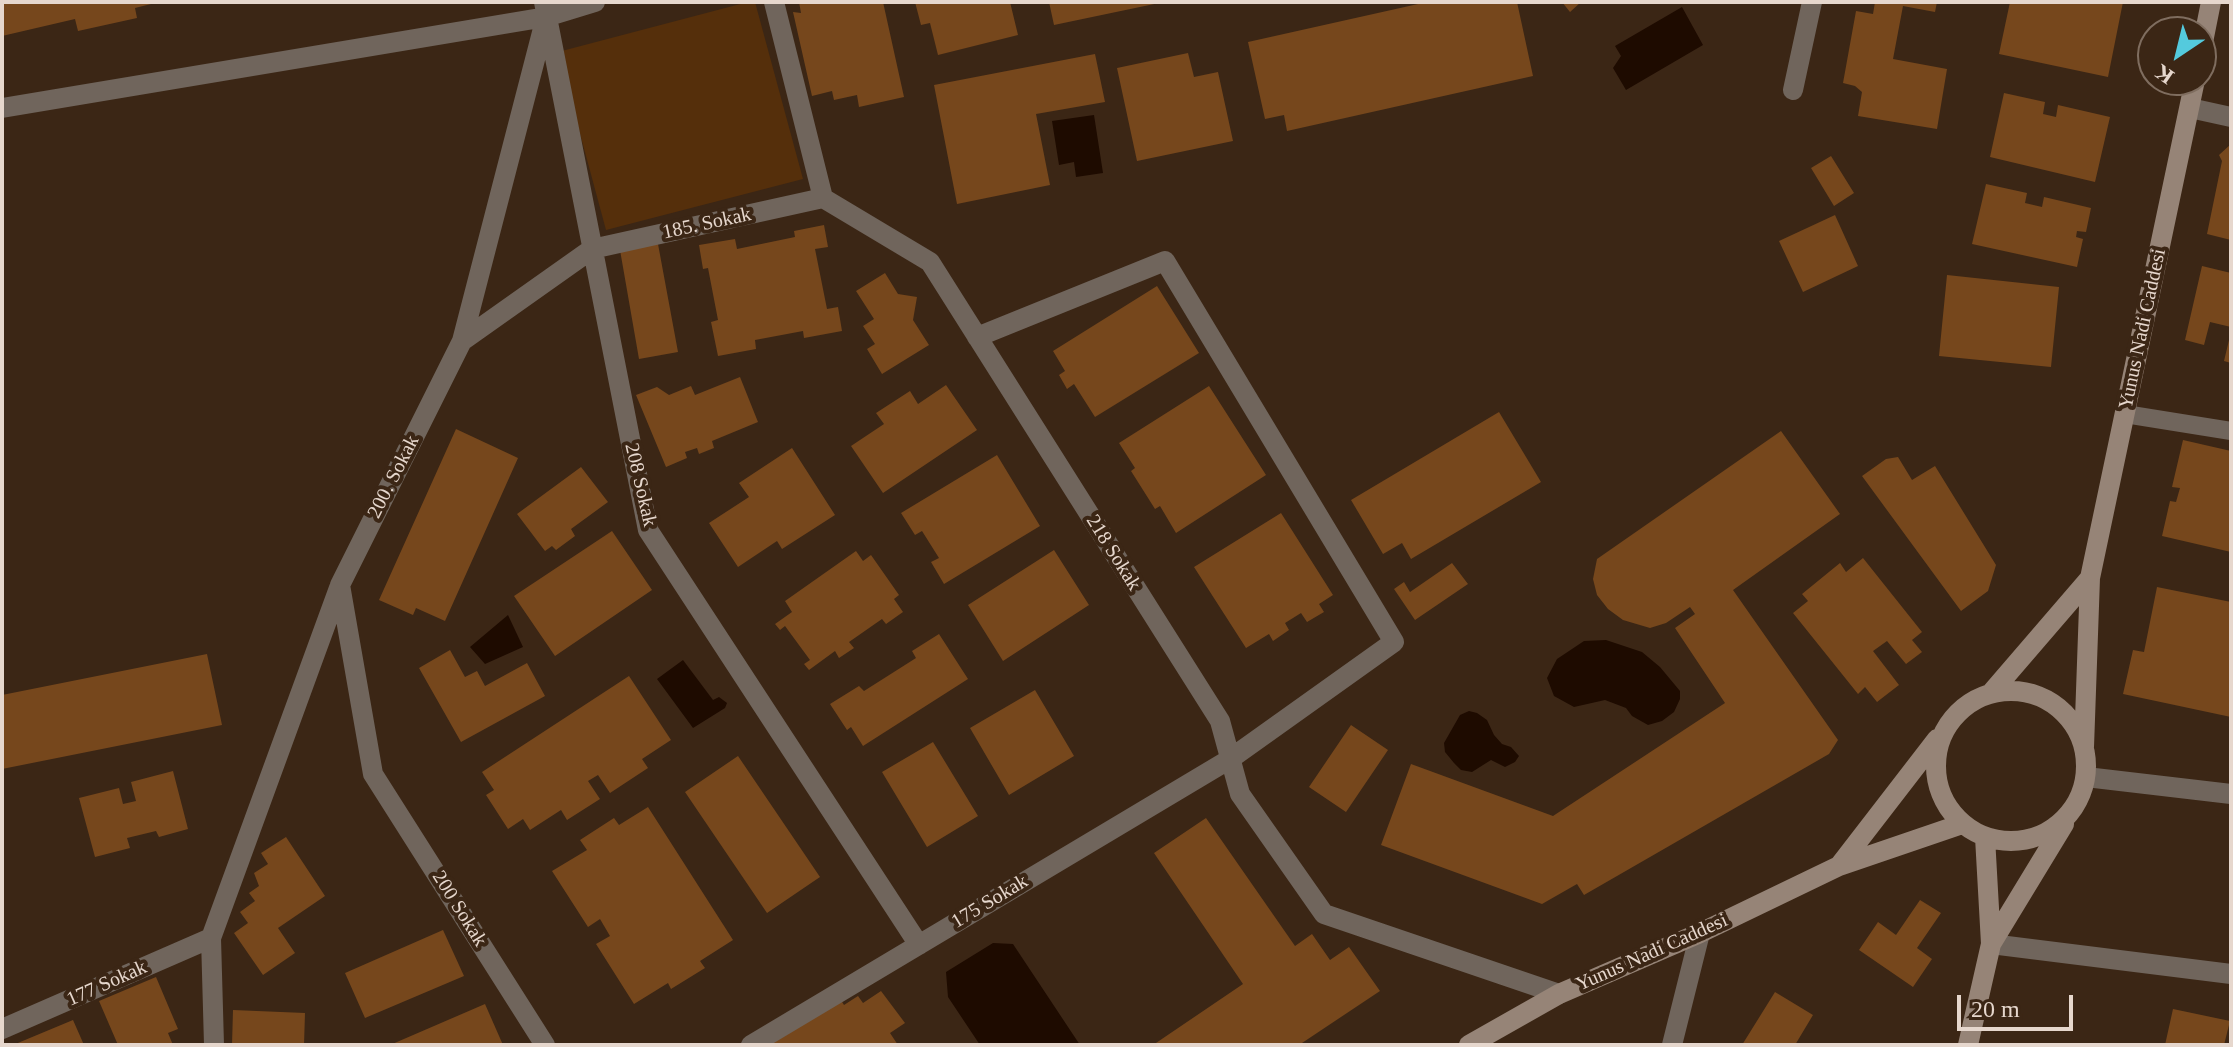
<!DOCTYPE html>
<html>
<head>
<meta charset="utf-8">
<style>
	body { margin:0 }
	#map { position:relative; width:2233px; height:1047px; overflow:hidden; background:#3b2615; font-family:"Times New Roman",serif }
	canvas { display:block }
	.frame { position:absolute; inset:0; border:4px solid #e6d7cd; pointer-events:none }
	.north { position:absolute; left:2137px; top:16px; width:80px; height:80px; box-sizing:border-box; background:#3b2615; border:2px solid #7f6d5f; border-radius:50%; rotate:215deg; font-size:22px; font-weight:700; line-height:32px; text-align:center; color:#e6d7cd }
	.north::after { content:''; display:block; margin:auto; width:28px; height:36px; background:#54cadd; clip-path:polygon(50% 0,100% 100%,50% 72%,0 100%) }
	.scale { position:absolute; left:1957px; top:995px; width:116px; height:36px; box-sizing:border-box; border:4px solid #e6d7cd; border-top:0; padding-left:10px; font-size:24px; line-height:28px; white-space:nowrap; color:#e6d7cd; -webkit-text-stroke:6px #3b2615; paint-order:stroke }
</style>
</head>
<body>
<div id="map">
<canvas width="2233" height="1047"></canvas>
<div class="frame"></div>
<div class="north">K</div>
<div class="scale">20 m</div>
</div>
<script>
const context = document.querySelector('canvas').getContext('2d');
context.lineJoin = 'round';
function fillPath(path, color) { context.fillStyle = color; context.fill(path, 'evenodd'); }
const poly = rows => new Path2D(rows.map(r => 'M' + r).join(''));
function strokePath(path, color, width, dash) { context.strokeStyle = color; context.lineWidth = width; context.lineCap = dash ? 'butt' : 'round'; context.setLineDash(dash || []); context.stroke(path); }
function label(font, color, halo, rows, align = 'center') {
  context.font = font + ' "Times New Roman",serif'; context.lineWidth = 8; context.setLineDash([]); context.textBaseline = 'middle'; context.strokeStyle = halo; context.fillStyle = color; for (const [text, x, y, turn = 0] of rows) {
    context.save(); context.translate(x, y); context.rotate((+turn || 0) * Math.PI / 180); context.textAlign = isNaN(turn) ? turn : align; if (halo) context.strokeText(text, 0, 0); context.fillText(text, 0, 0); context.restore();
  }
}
fillPath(poly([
	[748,2,755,2,803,179,606,230,558,52]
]), '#552f0b');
fillPath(poly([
	[1682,7,1703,45,1626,90,1613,68,1621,56,1615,46],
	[1094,115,1103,173,1076,177,1074,162,1059,165,1052,121],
	[508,615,523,647,485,664,470,647],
	[1606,640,1642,652,1660,667,1680,691,1680,699,1674,712,1662,721,1648,725,1632,716,1626,708,1605,700,1574,707,1554,696,1547,678,1557,659,1584,641],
	[683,660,713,700,719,697,727,703,725,708,693,728,657,679],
	[1469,711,1477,713,1487,720,1494,735,1502,744,1511,747,1519,756,1515,762,1505,767,1491,760,1472,772,1461,770,1454,763,1445,752,1444,743,1460,715],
	[993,943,1013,944,1080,1045,980,1045,948,997,946,972]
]), '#1e0b00');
fillPath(poly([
	[2,2,155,2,155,3,135,8,137,18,78,31,75,19,2,36],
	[799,2,883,2,904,97,859,107,857,95,834,100,832,91,812,96,793,12,801,13],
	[915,2,1010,2,1018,35,938,55,930,23,921,25],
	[1049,2,1159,2,1159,3,1054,25],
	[1427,2,1517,2,1533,76,1287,131,1284,115,1265,119,1248,42],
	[1562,2,1581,2,1570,12],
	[1875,2,1937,2,1935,12,1903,6,1893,59,1947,69,1937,129,1858,116,1862,92,1855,86,1843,83,1856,11,1873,14],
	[2010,2,2123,2,2108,77,1999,54],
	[1188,53,1194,77,1218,72,1233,141,1137,161,1117,68],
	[1095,54,1105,102,1036,114,1050,185,957,204,934,85],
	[2004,93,2045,102,2043,114,2056,117,2058,105,2110,117,2095,182,1990,157],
	[2231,144,2231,240,2207,234,2222,161,2219,155],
	[1831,156,1854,193,1834,206,1811,168],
	[1986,184,2027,193,2025,203,2042,207,2044,197,2091,208,2086,232,2077,231,2076,237,2083,239,2077,267,1972,244],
	[1835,215,1858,266,1803,292,1779,241],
	[824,225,828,247,815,249,827,309,838,307,842,331,804,338,803,331,755,340,756,349,718,356,711,322,718,320,708,268,703,269,699,245,735,239,737,249,795,237,794,231],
	[658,244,678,352,639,359,620,250],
	[2202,266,2231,273,2231,327,2210,322,2204,345,2185,340],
	[885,273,898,294,917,297,913,320,929,345,882,374,867,349,875,344,863,326,874,319,856,291],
	[1947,275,2059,287,2051,367,1939,356],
	[1157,286,1199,353,1095,417,1074,384,1067,389,1059,375,1065,371,1053,351],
	[2230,336,2231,337,2231,363,2224,361],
	[740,377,758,422,712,441,714,448,699,454,697,448,685,452,687,458,666,467,636,395,657,387,669,395,691,386,695,395],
	[946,385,977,430,883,493,851,446,884,424,876,413,910,391,918,404],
	[1209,386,1266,475,1176,533,1160,506,1155,509,1131,471,1135,468,1119,443],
	[1499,412,1541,482,1411,559,1402,543,1383,554,1351,500],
	[456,429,518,458,445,621,416,608,413,615,379,600],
	[1781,431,1840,514,1733,590,1838,740,1829,754,1584,895,1577,884,1542,904,1381,845,1411,764,1553,816,1725,703,1675,628,1695,614,1690,607,1666,623,1650,628,1623,620,1608,609,1597,595,1593,579,1597,559],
	[2183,440,2231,451,2231,552,2162,536,2170,501,2176,502,2180,488,2172,487],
	[792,448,835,515,782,549,777,541,738,567,709,523,749,497,739,483],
	[997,455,1040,526,944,584,931,562,939,558,922,531,915,535,901,513],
	[1898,457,1912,480,1935,466,1996,565,1988,591,1961,611,1862,476,1886,459],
	[581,467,608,502,571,529,575,536,556,550,552,546,545,551,517,514],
	[1281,513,1333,595,1319,604,1324,612,1307,622,1301,613,1285,623,1289,630,1273,641,1269,634,1246,648,1194,567],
	[612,531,652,590,555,656,514,596],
	[1054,550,1089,605,1003,661,968,605],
	[856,551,863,561,871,555,899,595,894,599,903,612,886,624,882,619,849,642,854,648,839,658,835,651,809,670,804,664,810,660,785,626,780,630,775,624,792,612,785,601],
	[1863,558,1922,632,1912,640,1922,652,1906,664,1887,641,1873,651,1899,685,1877,702,1865,687,1858,694,1793,613,1808,601,1802,594,1840,563,1846,572],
	[1452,563,1468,584,1415,620,1394,589,1404,582,1410,592],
	[2157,587,2231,602,2231,717,2123,694,2133,650,2144,652],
	[939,634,968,679,863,746,851,727,847,730,830,704,859,686,864,691,916,658,912,651],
	[450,650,465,677,477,671,485,686,527,663,545,696,461,742,419,668],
	[207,654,222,725,2,769,2,695],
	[629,676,671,740,642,759,648,768,610,793,598,775,588,781,600,799,567,820,561,810,530,830,523,819,508,829,486,795,494,790,482,772],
	[1035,690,1074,756,1009,795,970,728],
	[1351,725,1388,750,1346,812,1309,787],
	[933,742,978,816,927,847,882,772],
	[738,756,820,877,767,913,685,792],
	[173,771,188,829,159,837,156,831,127,838,130,848,95,857,79,798,119,788,123,804,136,801,131,782],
	[648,807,733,940,700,961,705,968,671,989,668,983,634,1004,596,944,610,936,600,919,588,927,552,871,587,850,580,840,614,818,619,825],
	[1206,818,1295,946,1312,934,1330,960,1349,947,1380,991,1299,1045,1153,1045,1243,984,1154,853],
	[286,837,325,896,278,928,295,953,263,975,234,933,248,923,240,912,255,901,249,893,259,886,254,873,268,864,261,853],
	[1920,900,1941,913,1917,948,1932,959,1913,987,1859,950,1878,922,1896,935],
	[443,930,464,976,365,1018,345,973],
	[156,977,178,1029,168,1033,173,1045,118,1045,99,1001],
	[881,991,905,1023,890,1033,898,1045,768,1045,839,997,844,1005,858,996,863,1003],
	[1775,992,1813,1015,1795,1045,1742,1045],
	[485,1004,503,1045,390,1045],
	[2173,1009,2230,1021,2224,1045,2165,1045],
	[233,1010,305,1013,304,1045,232,1045],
	[73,1020,84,1045,13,1045]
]), '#76471c');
strokePath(poly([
	[2125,414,2231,431]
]), '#70655c', 18);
strokePath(poly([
	[544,2,648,530,919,945],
	[774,2,823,198,930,262,1220,721,1240,794,1324,914,1559,994],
	[546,17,595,2],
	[1793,90,1812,2],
	[2,108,546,17,462,341],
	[2190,108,2231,117],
	[2086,777,2231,794],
	[1991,944,2231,974],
	[2,1029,211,938],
	[214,1045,211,938,339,588],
	[545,1045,373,774,340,585,462,341,592,249,823,198],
	[751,1045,1230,759,1394,642,1165,261,977,337],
	[1672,1045,1700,933]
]), '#70655c', 20);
strokePath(poly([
	[2201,52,2211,2],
	'1936 766a75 75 0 1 1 150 0a75 75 0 1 1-150 0Z',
	[1991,693,2090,578],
	[2084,747,2090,578,2195,80],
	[1839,866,1937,739],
	[1991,944,2064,824],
	[1469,1045,1559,994,1700,933,1839,866,1962,824],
	[1968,1045,1991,944,1985,837]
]), '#968477', 20);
label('20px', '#e6d7cd', '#3b2615', [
	["185. Sokak",707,224,-12],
	["Yunus Nadi Caddesi",2143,329,-78],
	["200. Sokak",394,477,-63],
	["208 Sokak",640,485,77],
	["218 Sokak",1113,553,58],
	["175 Sokak",990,902,-31],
	["200 Sokak",459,909,58],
	["Yunus Nadi Caddesi",1652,953,-24],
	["177 Sokak",107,984,-24]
]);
</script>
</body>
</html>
